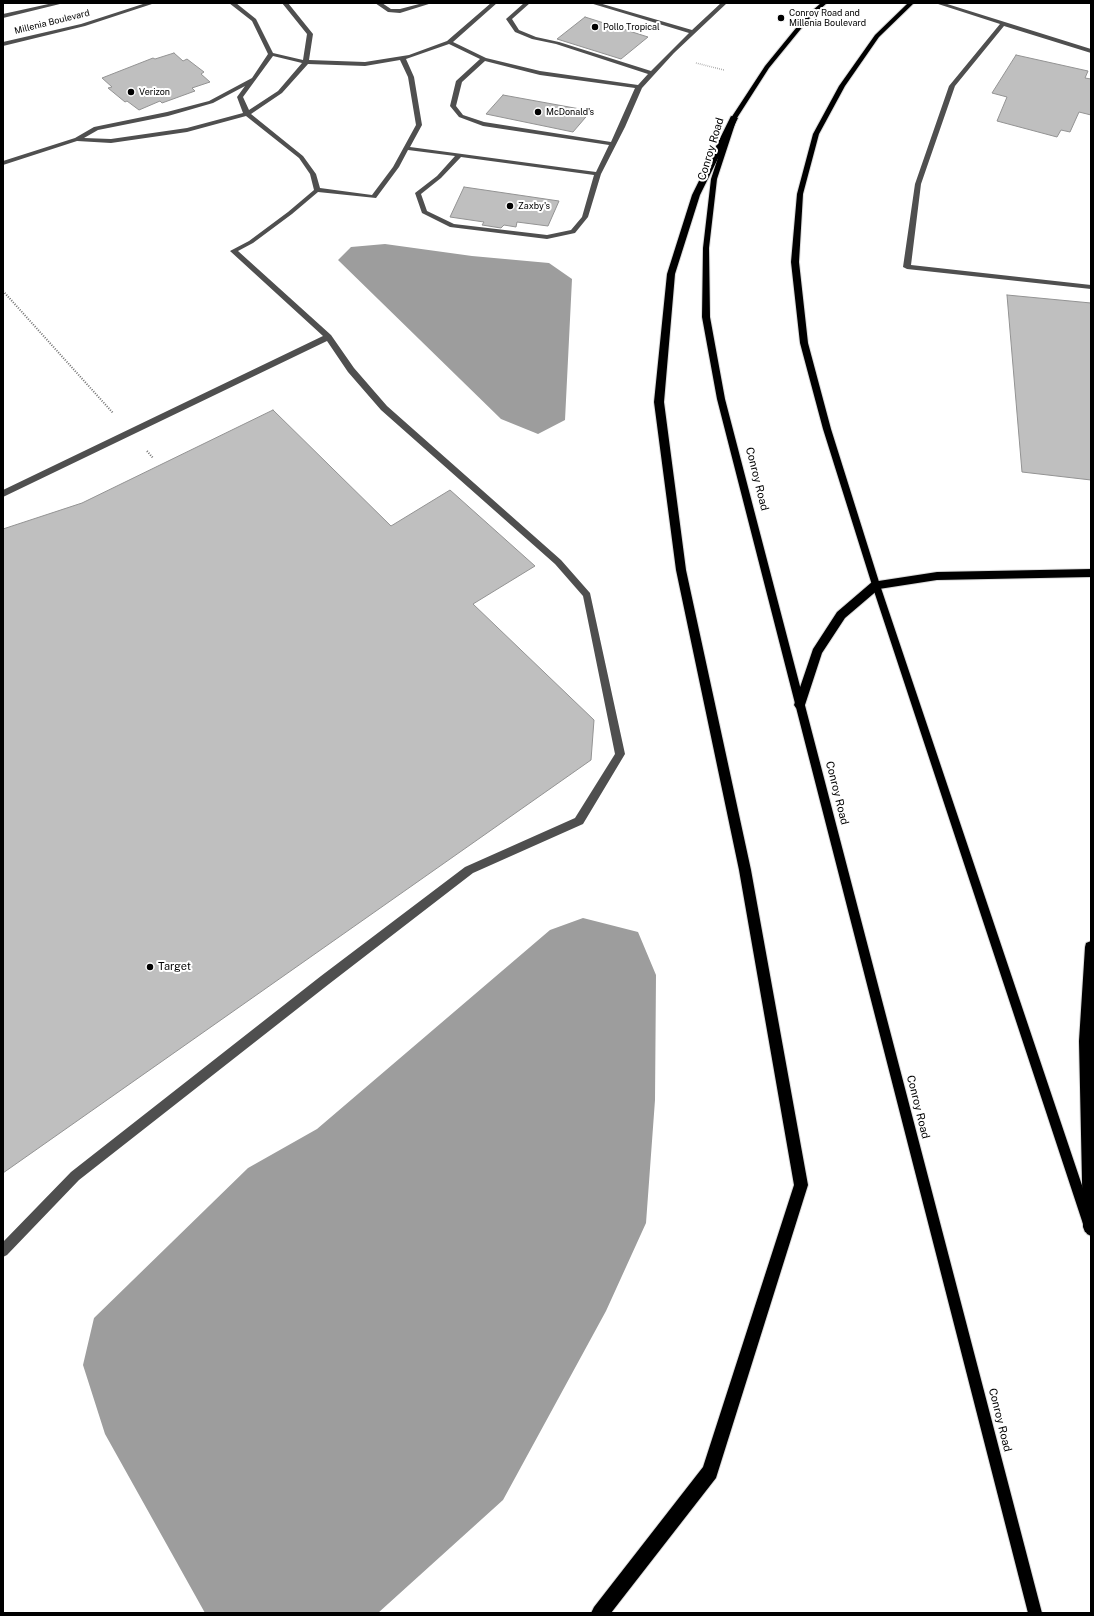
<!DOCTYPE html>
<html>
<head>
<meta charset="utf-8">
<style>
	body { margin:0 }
	#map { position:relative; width:1094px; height:1616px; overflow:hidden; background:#fff; font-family:"Public Sans",sans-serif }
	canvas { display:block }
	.frame { position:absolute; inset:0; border:4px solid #000; pointer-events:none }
</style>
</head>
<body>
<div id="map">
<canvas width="1094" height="1616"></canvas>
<div class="frame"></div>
</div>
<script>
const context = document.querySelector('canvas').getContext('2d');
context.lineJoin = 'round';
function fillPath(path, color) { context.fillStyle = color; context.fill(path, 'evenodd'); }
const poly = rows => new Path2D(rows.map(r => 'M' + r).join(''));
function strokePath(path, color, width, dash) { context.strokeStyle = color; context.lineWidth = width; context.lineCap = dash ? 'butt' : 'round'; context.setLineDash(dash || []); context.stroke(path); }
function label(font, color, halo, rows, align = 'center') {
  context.font = font + ' "Public Sans",sans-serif'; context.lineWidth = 4; context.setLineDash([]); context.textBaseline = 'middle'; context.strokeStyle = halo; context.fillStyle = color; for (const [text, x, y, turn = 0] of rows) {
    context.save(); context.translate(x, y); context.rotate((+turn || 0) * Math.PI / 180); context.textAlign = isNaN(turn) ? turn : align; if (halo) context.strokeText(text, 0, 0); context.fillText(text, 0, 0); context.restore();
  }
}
fillPath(poly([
	[385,244,472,256,549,263,572,279,565,420,538,434,501,419,338,260,351,247],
	[583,918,638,932,656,975,655,1100,646,1223,606,1311,503,1500,378,1613,205,1613,105,1434,83,1365,94,1318,248,1168,317,1129,550,930]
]), '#9d9d9d');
const building = poly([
	[585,17,648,37,621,59,557,39,585,17],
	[174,53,183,61,187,59,204,72,201,74,210,82,192,88,195,91,162,103,160,101,139,110,127,101,125,102,108,88,112,87,102,78,153,58,155,59,174,53],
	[1016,55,1088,71,1085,78,1091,79,1091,115,1079,112,1070,132,1061,130,1057,137,997,121,1007,97,992,93,1016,55],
	[503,95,591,111,573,132,486,114,503,95],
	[464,187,559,201,548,226,517,222,516,227,504,225,501,228,482,225,484,222,450,217,464,187],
	[1007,295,1091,303,1091,480,1022,472,1007,295],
	[273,410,391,526,450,490,535,566,473,604,594,720,591,760,3,1173,3,529,82,503,273,410]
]);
fillPath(building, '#bfbfbf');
strokePath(building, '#939393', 1);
const major = poly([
	[821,3,827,3,809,19,769,68,737,118,717,179,709,248,710,317,725,399,1042,1613,1028,1613,717,399,702,317,703,248,711,179,731,118,765,66,805,17,821,3],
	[908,3,914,3,879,37,845,86,819,134,803,194,799,262,808,343,831,429,880,585,1091,1212,1091,1236,1087,1234,1085,1230,872,585,823,429,800,343,791,262,797,194,813,134,839,86,875,35,908,3]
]);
const highway = poly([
	[731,116,738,118,700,195,675,274,664,402,686,570,751,870,808,1185,716,1478,611,1613,591,1613,594,1607,703,1467,794,1185,739,870,676,570,654,402,667,274,692,195,731,116],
	[1091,569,1091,577,937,580,879,589,845,618,822,653,804,708,800,710,796,708,794,705,813,649,837,612,872,582,937,572,1091,569],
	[1091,941,1091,1234,1090,1234,1085,1232,1083,1227,1079,1041,1085,947,1086,943,1091,941]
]);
strokePath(major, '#dbdbdb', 2);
strokePath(highway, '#dbdbdb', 2);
strokePath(poly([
	[696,63,724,70]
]), '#717171', 1.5, [0.5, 1.5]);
strokePath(poly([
	[3,291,113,413],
	[147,451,153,458]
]), '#717171', 2, [1, 1.5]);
fillPath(poly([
	[53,3,64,3,3,18,3,14,53,3],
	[146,3,155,3,85,26,3,46,3,42,81,24,146,3],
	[229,3,236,3,256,19,273,53,303,60,307,34,282,3,288,3,313,34,309,60,365,62,409,55,447,41,491,3,497,3,453,42,486,58,540,71,638,85,648,74,556,44,532,39,515,32,506,19,524,3,530,3,512,19,519,30,536,37,559,42,651,71,689,33,590,3,599,3,692,30,721,3,727,3,674,53,642,88,625,127,601,174,588,217,575,233,547,239,450,227,422,213,415,193,437,176,455,156,408,150,399,167,376,198,318,192,292,214,253,243,238,251,331,335,354,368,387,406,561,560,590,593,625,754,583,824,473,873,329,984,79,1180,7,1255,3,1257,3,1242,71,1172,321,976,465,867,575,818,615,754,583,596,555,564,381,410,348,372,327,341,3,497,3,490,323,336,230,251,249,241,288,212,314,190,310,174,299,158,246,116,187,132,111,143,77,141,3,165,3,161,75,138,94,127,167,112,209,101,252,78,268,54,252,21,229,3],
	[449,44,480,59,456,81,450,106,459,117,483,126,609,145,596,172,410,147,422,125,414,77,406,59,449,44],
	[273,56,302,63,278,91,249,110,243,97,273,56],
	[400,60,408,77,416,125,393,167,372,195,320,188,316,174,303,156,251,114,282,93,308,64,365,66,400,60],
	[485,61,540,75,635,88,611,142,484,122,463,115,456,106,462,82,485,61],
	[245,86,237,97,243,113,187,128,111,139,84,138,98,130,168,116,213,103,245,86],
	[461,157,594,175,582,217,571,230,547,235,454,224,427,211,421,194,441,178,461,157],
	[375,3,382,3,391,9,400,9,423,3,432,3,400,13,388,12,375,3],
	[935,3,944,3,1091,49,1091,53,1004,26,955,86,921,184,911,265,1091,285,1091,289,907,269,903,267,915,184,949,86,1000,24,935,3]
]), '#4f4f4f');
fillPath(major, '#000');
fillPath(highway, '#000');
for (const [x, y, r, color] of [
	[781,18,4,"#000"],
	[595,27,4,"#000"],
	[131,92,4,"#000"],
	[538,112,4,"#000"],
	[510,206,4,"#000"],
	[150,967,4,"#000"]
]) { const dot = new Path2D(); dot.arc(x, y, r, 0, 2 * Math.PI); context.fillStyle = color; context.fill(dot); strokePath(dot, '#fff', 1.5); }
label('9px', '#000', '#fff', [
	["Conroy Road and",789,13],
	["Millenia Boulevard",789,23],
	["Pollo Tropical",603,27],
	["Verizon",139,92],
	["McDonald's",546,112],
	["Zaxby's",518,206]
], 'left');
label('9px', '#000', '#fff', [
	["Millenia Boulevard",52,22,-14]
]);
label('11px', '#000', '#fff', [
	["Conroy Road",711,149,-73],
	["Conroy Road",757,479,76],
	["Conroy Road",837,793,76],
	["Conroy Road",918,1107,76],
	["Conroy Road",1000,1420,76]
]);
label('11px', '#000', '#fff', [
	["Target",158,967]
], 'left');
</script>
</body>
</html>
